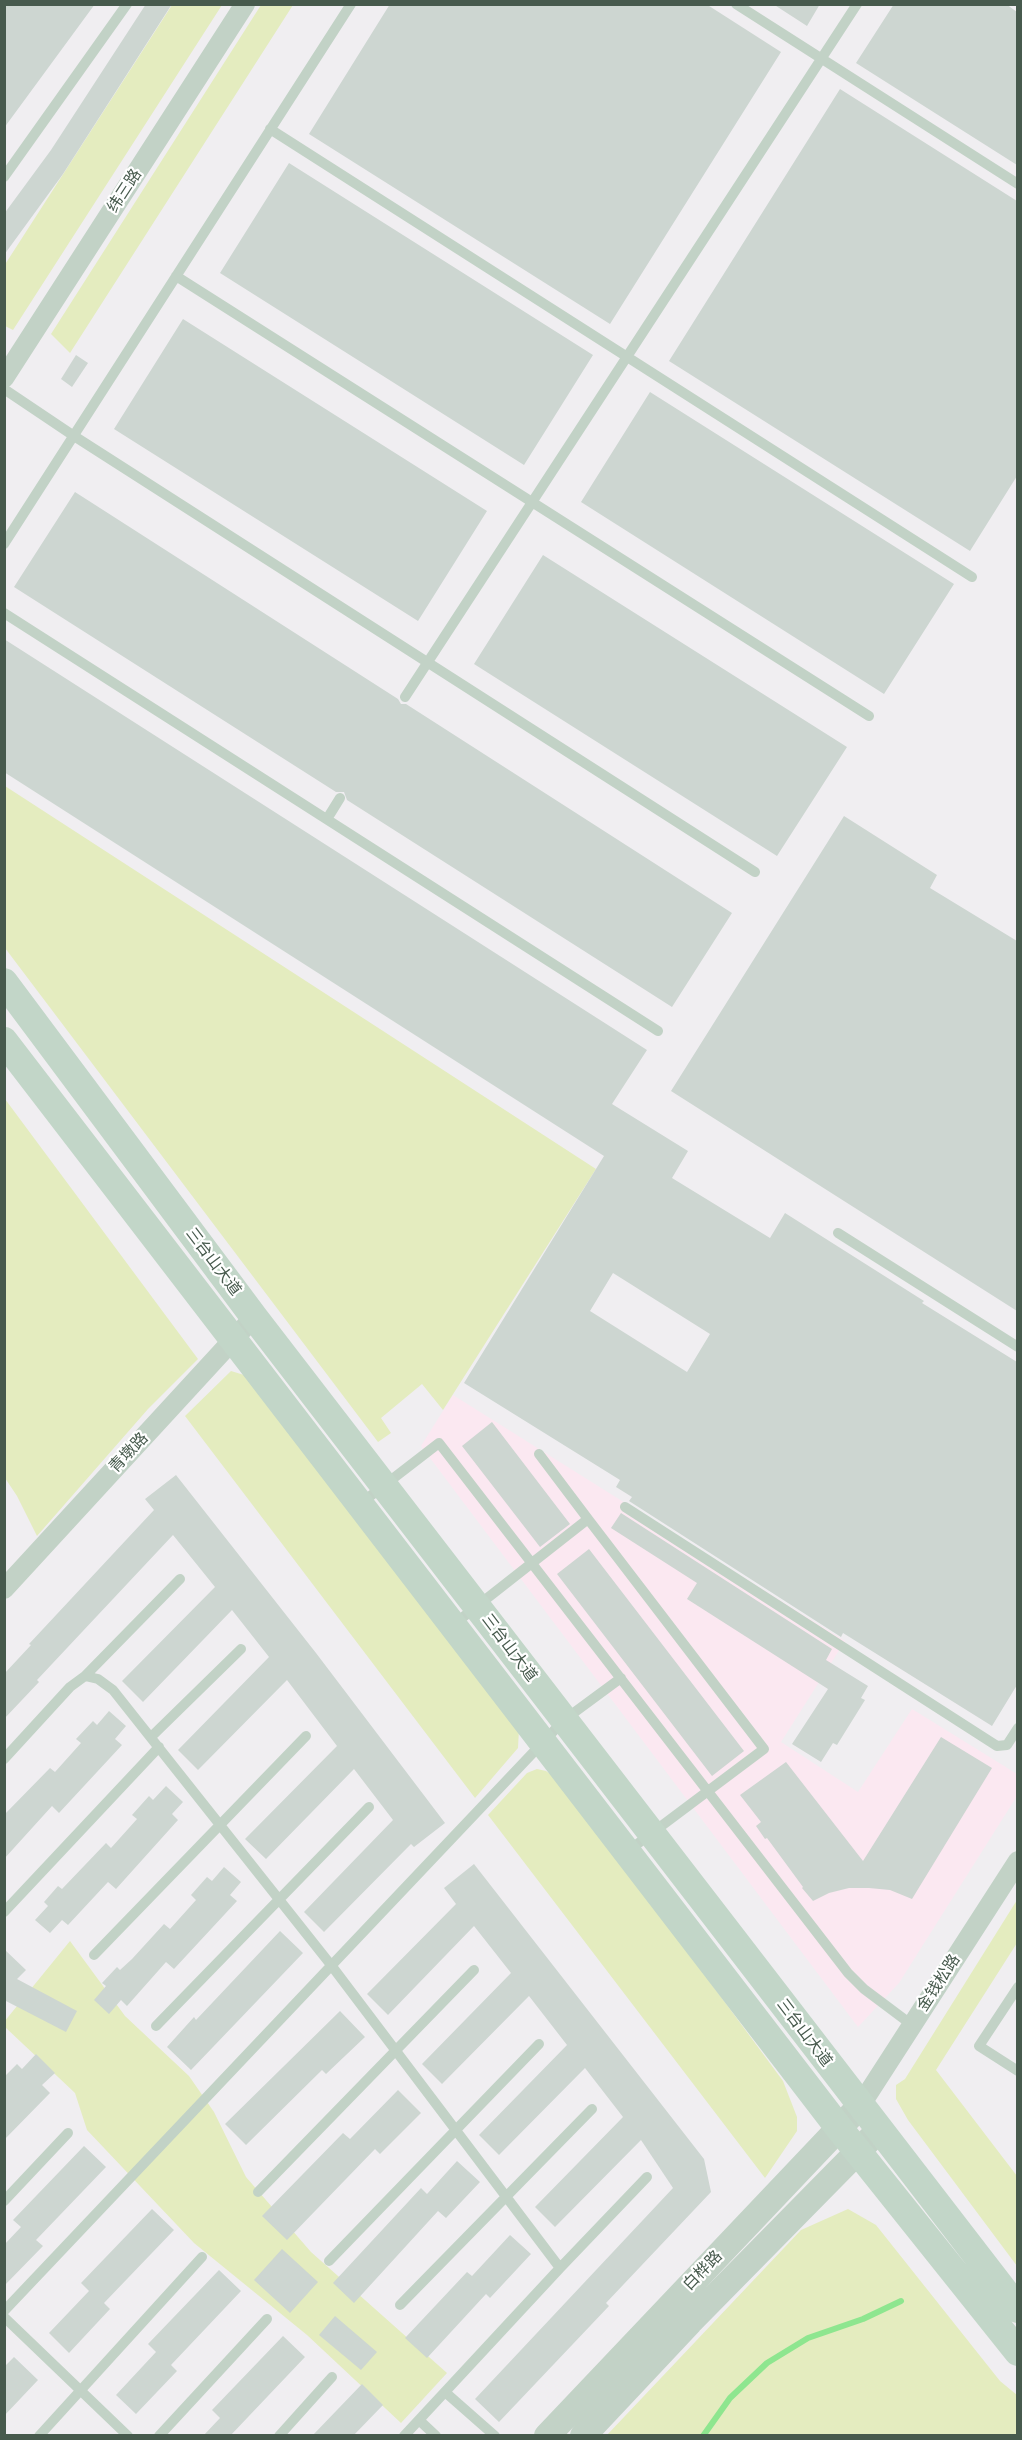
<!DOCTYPE html>
<html>
<head>
<meta charset="utf-8">
<style>
	body { margin:0 }
	#map { position:relative; width:1022px; height:2440px; overflow:hidden; background:#f0eef1; font-family:Helvetica,sans-serif }
	canvas { display:block }
	.frame { position:absolute; inset:0; border:6px solid #475a4d; pointer-events:none }
</style>
</head>
<body>
<div id="map">
<canvas width="1022" height="2440"></canvas>
<div class="frame"></div>
</div>
<script>
const context = document.querySelector('canvas').getContext('2d');
context.lineJoin = 'round';
function fillPath(path, color) { context.fillStyle = color; context.fill(path, 'evenodd'); }
const poly = rows => new Path2D(rows.map(r => 'M' + r).join(''));
function strokePath(path, color, width, dash) { context.strokeStyle = color; context.lineWidth = width; context.lineCap = dash ? 'butt' : 'round'; context.setLineDash(dash || []); context.stroke(path); }
function label(font, color, halo, rows, align = 'center') {
  context.font = font + ' Helvetica,"Noto Sans SC",sans-serif'; context.lineWidth = 4.5; context.setLineDash([]); context.textBaseline = 'middle'; context.strokeStyle = halo; context.fillStyle = color; for (const [text, x, y, turn = 0] of rows) {
    context.save(); context.translate(x, y); context.rotate((+turn || 0) * Math.PI / 180); context.textAlign = isNaN(turn) ? turn : align; if (halo) context.strokeText(text, 0, 0); context.fillText(text, 0, 0); context.restore();
  }
}
fillPath(poly([
	[453,1395,845,1641,781,1742,858,1792,912,1709,1017,1774,1017,1796,899,1983,858,2027,421,1446]
]), '#fbe8f1');
fillPath(poly([
	[172,5,222,5,13,330,5,326,4,266],
	[261,5,293,5,70,353,51,334],
	[5,786,596,1169,443,1410,422,1384,381,1418,391,1433,378,1442,5,948],
	[5,1099,198,1359,148,1409,37,1536,17,1496,5,1478],
	[231,1371,244,1375,519,1729,518,1748,475,1798,185,1416],
	[537,1769,546,1771,564,1784,783,2081,797,2117,797,2131,765,2178,488,1815,527,1773],
	[1017,1900,1017,1943,936,2070,1017,2176,1017,2266,908,2120,896,2099,896,2085,905,2079],
	[70,1941,125,2016,189,2076,214,2112,246,2177,311,2252,447,2373,401,2423,307,2335,194,2243,87,2130,75,2093,5,2027,4,2022],
	[848,2209,876,2225,1000,2381,1017,2395,1017,2435,607,2435,801,2230]
]), '#e4ecbf');
strokePath(poly([
	[703,2436,730,2398,767,2363,808,2338,863,2319,901,2301]
]), '#8ee68f', 6);
fillPath(poly([
	[4,4,95,4,4,128],
	[146,4,172,4,63,174,4,255,4,214,51,150],
	[390,4,706,4,781,52,610,324,309,134],
	[773,4,820,4,807,26],
	[894,4,1006,4,1017,12,1017,165,856,63],
	[840,89,1017,201,1017,476,970,551,669,361],
	[289,163,593,355,524,465,220,273],
	[183,319,487,511,418,621,114,429],
	[76,355,88,363,72,387,61,379],
	[650,392,954,584,884,694,581,502],
	[75,492,398,699,401,704,406,704,732,913,672,1007,347,800,344,792,336,792,14,587],
	[543,555,847,747,777,856,474,664],
	[4,639,647,1050,612,1104,688,1151,672,1178,770,1238,785,1213,924,1301,922,1303,1017,1362,1017,1685,992,1726,843,1633,841,1637,629,1501,632,1497,616,1487,620,1480,464,1383,604,1156,4,772],
	[613,1273,710,1334,687,1372,590,1311],
	[844,816,937,875,930,888,1017,941,1017,1311,671,1091],
	[492,1422,570,1524,540,1547,462,1446],
	[176,1475,316,1653,445,1823,414,1847,411,1844,324,1932,304,1912,393,1820,354,1769,266,1859,245,1839,337,1746,287,1680,198,1770,178,1750,269,1657,232,1610,143,1702,122,1681,215,1587,173,1535,37,1680,39,1682,4,1719,4,1674,31,1645,29,1644,154,1510,145,1499],
	[621,1513,832,1649,826,1660,868,1686,861,1698,865,1700,837,1745,833,1743,821,1762,792,1744,828,1689,687,1599,697,1583,611,1528],
	[589,1549,744,1751,712,1776,557,1574],
	[109,1711,126,1726,115,1739,122,1745,59,1813,52,1806,4,1859,4,1815,50,1768,55,1772,81,1743,76,1739,93,1721,97,1725],
	[941,1737,992,1768,912,1899,890,1890,869,1888,849,1888,829,1893,813,1901,802,1888,803,1887,767,1838,765,1839,756,1826,761,1822,740,1795,786,1762,863,1861],
	[166,1786,183,1802,172,1814,178,1820,116,1889,108,1882,68,1925,62,1920,50,1933,35,1920,48,1906,44,1902,58,1886,62,1889,106,1843,111,1848,137,1819,132,1815,149,1796,153,1800],
	[474,1864,704,2159,711,2192,606,2303,609,2306,499,2422,475,2399,673,2188,641,2140,555,2227,535,2207,623,2117,585,2068,499,2155,479,2135,567,2045,529,1996,442,2084,422,2064,511,1973,474,1926,388,2015,367,1994,456,1904,444,1888],
	[224,1867,241,1882,230,1895,237,1901,174,1969,166,1962,127,2006,121,2000,109,2014,94,2000,106,1986,102,1983,117,1967,120,1970,132,1959,164,1924,170,1929,196,1900,191,1895,207,1877,212,1881],
	[280,1931,303,1953,191,2070,167,2047,194,2017,196,2020],
	[4,1949,26,1970,17,1979,77,2011,66,2032,4,2000],
	[340,2011,365,2037,326,2074,322,2070,246,2145,225,2124],
	[36,2054,55,2073,42,2085,50,2093,4,2140,4,2077,17,2064,22,2069],
	[398,2090,421,2113,380,2154,375,2149,287,2240,262,2216,343,2133,350,2139],
	[84,2146,106,2167,36,2240,43,2246,4,2286,4,2245,21,2227,13,2220],
	[457,2161,480,2182,446,2218,438,2211,354,2303,333,2283,421,2188,427,2194],
	[152,2209,174,2230,104,2303,110,2309,69,2353,49,2333,89,2291,81,2283],
	[510,2235,531,2254,490,2298,486,2294,427,2358,405,2338,467,2272,472,2276],
	[282,2249,318,2282,290,2313,254,2280],
	[219,2270,241,2291,171,2365,177,2371,136,2414,116,2395,156,2352,148,2344],
	[335,2316,377,2352,361,2370,319,2335],
	[283,2336,305,2357,230,2436,203,2436,220,2418,212,2410],
	[14,2357,38,2380,4,2416,4,2367],
	[362,2384,383,2405,353,2436,312,2436]
]), '#cdd6d1');
strokePath(poly([
	[736,4,1018,184],
	[270,129,972,577],
	[4,177,127,4],
	[176,276,869,716],
	[4,389,74,436,755,872],
	[4,544,351,4],
	[4,613,658,1031],
	[405,697,857,4],
	[327,819,340,798],
	[838,1233,1018,1347],
	[539,1454,588,1519],
	[360,1504,439,1443,848,1973,864,1989,912,2025],
	[625,1507,997,1746,1007,1745,1018,1728],
	[453,1625,588,1519,764,1749,628,1851],
	[85,1676,180,1579],
	[151,1737,241,1649],
	[4,1759,70,1687,85,1676,98,1679,113,1690,331,1965,560,2268,404,2436],
	[4,1912,159,1747],
	[94,1955,306,1736],
	[1018,1987,979,2046,1018,2071],
	[156,2026,369,1807],
	[258,2192,474,1970],
	[4,2201,68,2133],
	[329,2261,539,2044],
	[560,2268,647,2177],
	[400,2305,592,2109],
	[4,2311,564,1720,621,1678],
	[4,2317,128,2436],
	[445,2392,495,2436],
	[419,2420,436,2436],
	[39,2436,202,2257],
	[159,2436,267,2319],
	[279,2436,332,2377]
]), '#c2d2c6', 10);
strokePath(poly([
	[4,378,245,4],
	[4,1589,254,1317],
	[860,2106,1018,1861]
]), '#c2d2c6', 20);
strokePath(poly([
	[547,2436,860,2106],
	[583,2436,690,2322,879,2130]
]), '#c2d2c6', 26);
strokePath(poly([
	[4,982,254,1317,1018,2309],
	[4,1041,839,2128,1018,2352]
]), '#c2d6c8', 28);
label('16px', '#475a4d', '#fff', [
	["纬三路",125,191,-57],
	["三台山大道",213,1262,53],
	["青墩路",129,1453,-47],
	["三台山大道",509,1648,53],
	["金钱松路",939,1983,-57],
	["三台山大道",804,2033,53],
	["白桦路",703,2271,-46]
]);
</script>
</body>
</html>
